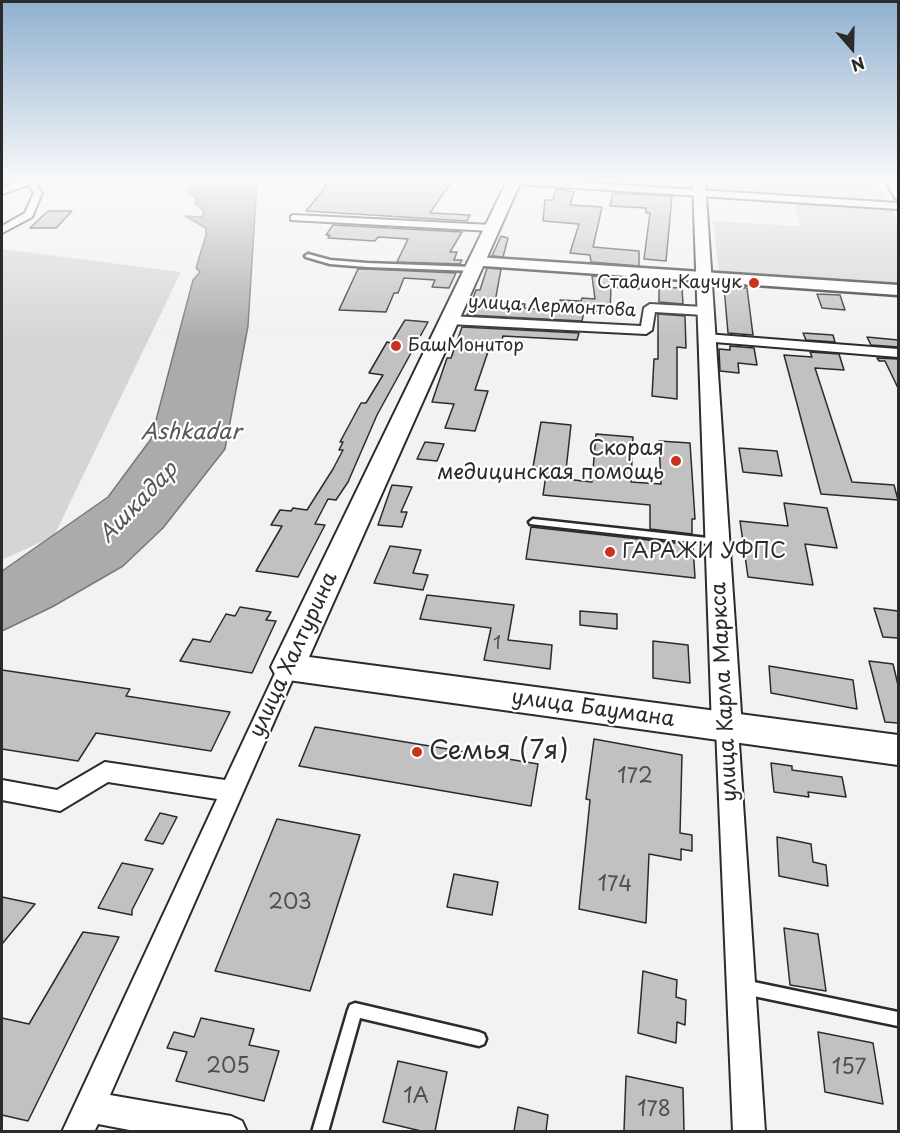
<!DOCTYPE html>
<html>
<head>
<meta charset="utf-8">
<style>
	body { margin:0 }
	#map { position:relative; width:900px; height:1133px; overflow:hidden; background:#f2f2f2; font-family:"Playpen Sans",sans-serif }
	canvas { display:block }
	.frame { position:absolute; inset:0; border:3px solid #2b2b2b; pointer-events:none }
	.north { position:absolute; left:822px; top:18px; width:60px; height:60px; -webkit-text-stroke:4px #fff; paint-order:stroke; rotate:160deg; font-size:16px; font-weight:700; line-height:24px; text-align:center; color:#2b2b2b }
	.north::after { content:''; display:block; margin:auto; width:21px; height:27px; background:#2b2b2b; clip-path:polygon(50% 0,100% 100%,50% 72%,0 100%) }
</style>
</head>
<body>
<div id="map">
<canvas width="900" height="1133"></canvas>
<div class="frame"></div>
<div class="north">N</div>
</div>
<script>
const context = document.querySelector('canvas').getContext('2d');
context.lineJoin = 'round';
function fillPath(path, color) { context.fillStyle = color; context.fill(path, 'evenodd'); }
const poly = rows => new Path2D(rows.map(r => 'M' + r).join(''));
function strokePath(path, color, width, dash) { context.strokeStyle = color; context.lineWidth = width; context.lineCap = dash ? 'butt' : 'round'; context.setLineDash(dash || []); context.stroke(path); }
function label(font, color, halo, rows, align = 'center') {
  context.font = font + ' "Playpen Sans",sans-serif'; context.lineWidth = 4.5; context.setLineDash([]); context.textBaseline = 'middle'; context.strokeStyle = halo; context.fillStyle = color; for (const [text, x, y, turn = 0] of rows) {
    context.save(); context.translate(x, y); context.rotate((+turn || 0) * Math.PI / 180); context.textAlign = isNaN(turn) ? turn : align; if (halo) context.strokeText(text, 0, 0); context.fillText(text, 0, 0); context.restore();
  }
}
fillPath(poly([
	[710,181,875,181,886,201,712,191]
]), '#e3e3e3');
fillPath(poly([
	[794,203,892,209,898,222,898,287,719,274,713,221,800,226],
	[2,249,181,272,54,536,2,560]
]), '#d5d5d5');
const water = poly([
	[187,181,257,181,248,326,225,449,163,528,123,566,52,607,2,631,2,571,108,497,151,439,193,280,200,272,196,268,206,235,206,228,185,216,202,217,204,211,195,203,197,200,188,190,192,187,187,181]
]);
fillPath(water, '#ababab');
strokePath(water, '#787878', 1.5);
const building = poly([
	[326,181,452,181,430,213,470,215,467,221,306,211,325,188,326,181],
	[556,189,574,192,570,205,602,207,593,247,639,251,639,266,591,262,590,255,570,253,579,224,543,221,545,200,553,200,556,189],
	[613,193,672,196,666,261,644,259,650,213,646,213,646,208,610,206,613,193],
	[48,211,72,211,56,228,30,228,48,211],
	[333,225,462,232,450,252,457,252,454,260,462,260,460,264,397,262,408,239,378,237,375,241,328,238,330,235,326,235,333,225],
	[501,236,508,238,503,257,492,256,501,236],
	[487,268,501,269,495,302,525,304,524,308,559,311,560,300,581,301,582,298,595,299,592,276,639,279,639,289,611,287,610,313,584,311,582,321,467,315,476,290,480,290,487,268],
	[358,269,367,269,456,273,449,288,432,287,435,280,404,278,398,293,394,293,386,312,339,310,358,269],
	[659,287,682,288,683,304,659,302,659,287],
	[724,287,747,288,753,335,728,333,724,287],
	[817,294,840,295,845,310,822,308,817,294],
	[658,314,685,316,686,348,677,347,677,399,652,396,654,359,658,359,658,314],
	[405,320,428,322,377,415,348,482,336,500,328,499,315,524,325,525,298,577,256,571,282,526,271,525,280,510,291,511,293,508,307,510,333,469,343,450,339,450,343,442,340,442,361,403,366,403,383,375,369,373,387,342,391,343,405,320],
	[462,327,579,333,577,340,503,336,502,340,492,340,475,390,488,391,475,431,445,428,454,404,432,402,447,358,451,358,462,327],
	[803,333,833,335,835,342,806,340,803,333],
	[867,337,898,340,898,347,871,345,867,337],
	[730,346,754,348,757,365,738,363,739,373,720,371,719,349,730,350,730,346],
	[810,352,839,354,844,370,815,368,852,482,894,485,898,500,821,494,784,355,812,357,810,352],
	[877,358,898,359,898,388,885,361,879,361,877,358],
	[541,422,571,425,565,479,592,482,596,434,633,437,631,482,661,484,659,441,690,443,695,519,692,519,692,534,650,529,650,505,543,495,547,468,533,467,541,422],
	[425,442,444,444,437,461,417,459,425,442],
	[739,448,777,451,782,476,743,472,739,448],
	[392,485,412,487,401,512,407,512,402,527,378,525,392,485],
	[784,503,827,508,837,548,805,544,813,585,748,577,740,521,788,526,784,503],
	[531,527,693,545,695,578,526,559,531,527],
	[390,546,421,550,413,573,428,575,423,590,374,583,390,546],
	[427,595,514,605,508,640,552,645,550,669,484,660,491,628,420,619,427,595],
	[240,607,271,612,266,620,276,621,252,673,180,661,193,639,210,642,226,614,235,616,240,607],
	[874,608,898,611,898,638,883,637,874,608],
	[580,611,617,614,617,629,580,625,580,611],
	[653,641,688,645,690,683,653,678,653,641],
	[869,661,893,664,898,685,898,723,885,722,869,661],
	[769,666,853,680,857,709,771,693,769,666],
	[2,670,130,689,126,696,230,712,211,751,96,733,78,761,2,749,2,670],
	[315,727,538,764,531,806,299,766,315,727],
	[594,739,682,755,680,833,692,835,692,851,681,849,681,860,649,854,646,923,579,909,590,800,586,799,594,739],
	[771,763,792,766,792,770,842,777,846,797,808,792,809,797,774,792,771,763],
	[160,813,177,817,163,844,145,840,160,813],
	[277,819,360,835,310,991,215,971,277,819],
	[777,837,811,844,813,862,826,865,828,886,779,876,777,837],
	[122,863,153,869,132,910,132,915,98,908,122,863],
	[454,874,498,882,492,915,447,907,454,874],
	[2,897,35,904,2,944,2,897],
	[784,928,818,934,826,991,790,985,784,928],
	[83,932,119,937,28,1121,2,1115,2,1018,29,1024,83,932],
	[643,971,677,980,676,997,686,1000,685,1025,677,1022,676,1043,638,1033,643,971],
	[201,1018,254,1029,249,1045,279,1051,264,1101,176,1081,187,1052,167,1048,174,1032,194,1037,201,1018],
	[818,1032,873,1043,883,1104,825,1092,818,1032],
	[398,1061,447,1072,435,1131,421,1131,383,1122,398,1061],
	[626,1076,683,1088,684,1131,624,1131,626,1076],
	[518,1107,548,1115,546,1131,514,1131,518,1107]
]);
fillPath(building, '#c1c1c1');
strokePath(building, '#2b2b2b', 1.5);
const service = poly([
	[308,254,330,260,367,263,473,267,476,269,473,271,367,267,330,264,306,257,305,256,308,254],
	[533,519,717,539,721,542,717,545,530,524,529,522,533,519],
	[744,980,898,1012,898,1026,744,994,739,992,737,987,739,982,744,980],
	[355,1003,479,1032,484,1034,486,1039,484,1044,479,1046,360,1018,328,1132,312,1132,348,1010,350,1005,355,1003]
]);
const minor = poly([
	[21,181,34,181,42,193,32,217,2,233,2,226,25,213,34,193,28,185,2,194,2,188,21,181],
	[512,181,560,181,898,203,898,209,516,184,512,181],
	[886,181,894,181,898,189,898,199,895,198,886,181],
	[294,215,492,225,497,228,492,231,291,220,291,216,294,215],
	[650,304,704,307,710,311,704,315,655,312,652,330,646,334,449,324,443,320,449,316,641,326,644,308,650,304],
	[706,334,898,349,898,357,702,341,700,338,706,334],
	[288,659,295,662,298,667,110,1095,231,1116,242,1121,247,1132,140,1132,98,1124,94,1132,62,1132,217,799,108,782,60,811,2,800,2,780,57,790,105,762,225,780,278,667,281,662,288,659],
	[727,719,735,722,738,728,765,1132,733,1132,716,728,719,722,727,719]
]);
const tertiary = poly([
	[693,181,705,181,742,728,737,736,727,740,717,736,712,728,693,181]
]);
const secondary = poly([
	[476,257,898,285,898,295,470,265,468,262,476,257]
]);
const primary = poly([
	[507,181,521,181,309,657,898,735,898,765,288,680,276,676,271,667,507,181]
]);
strokePath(service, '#2b2b2b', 5);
strokePath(minor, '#2b2b2b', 4);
strokePath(tertiary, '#2b2b2b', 4);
strokePath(secondary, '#2b2b2b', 5);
strokePath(primary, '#2b2b2b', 4);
fillPath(service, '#fff');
fillPath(minor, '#fff');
fillPath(tertiary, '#fff');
fillPath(secondary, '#fff');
fillPath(primary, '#fff');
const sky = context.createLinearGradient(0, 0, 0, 340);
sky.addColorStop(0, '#8fb0d0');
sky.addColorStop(0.53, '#f9f9f9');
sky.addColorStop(1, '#f9f9f900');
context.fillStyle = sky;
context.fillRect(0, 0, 900, 340);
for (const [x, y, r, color] of [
	[754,283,6,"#c8321e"],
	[396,346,6,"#c8321e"],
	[676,461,6,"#c8321e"],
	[610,552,6,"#c8321e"],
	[417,752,6,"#c8321e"]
]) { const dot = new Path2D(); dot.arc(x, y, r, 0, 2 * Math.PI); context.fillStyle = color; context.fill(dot); strokePath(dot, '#fff', 2); }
label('18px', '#2b2b2b', '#fff', [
	["Стадион Каучук",742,283],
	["БашМонитор",408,346,"left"]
], 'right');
label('18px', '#2b2b2b', '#fff', [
	["улица Лермонтова",552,307,3]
]);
label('18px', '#505050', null, [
	["1",497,644]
]);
label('21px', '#2b2b2b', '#fff', [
	["Скорая",664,449],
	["медицинская помощь",664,473],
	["ГАРАЖИ УФПС",622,552,"left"]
], 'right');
label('21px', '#2b2b2b', '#fff', [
	["улица Халтурина",294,655,-65],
	["улица Карла Маркса",725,692,-93],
	["улица Баумана",593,709,8]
]);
label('21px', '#505050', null, [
	["172",635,777],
	["174",615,885],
	["203",290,903],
	["205",228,1067],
	["157",849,1068],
	["1А",416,1097],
	["178",654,1110]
]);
label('italic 22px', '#585858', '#fff', [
	["Ashkadar",191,433],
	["Ашкадар",139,503,-46]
]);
label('26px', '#2b2b2b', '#fff', [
	["Семья (7я)",429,752]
], 'left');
</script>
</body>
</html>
